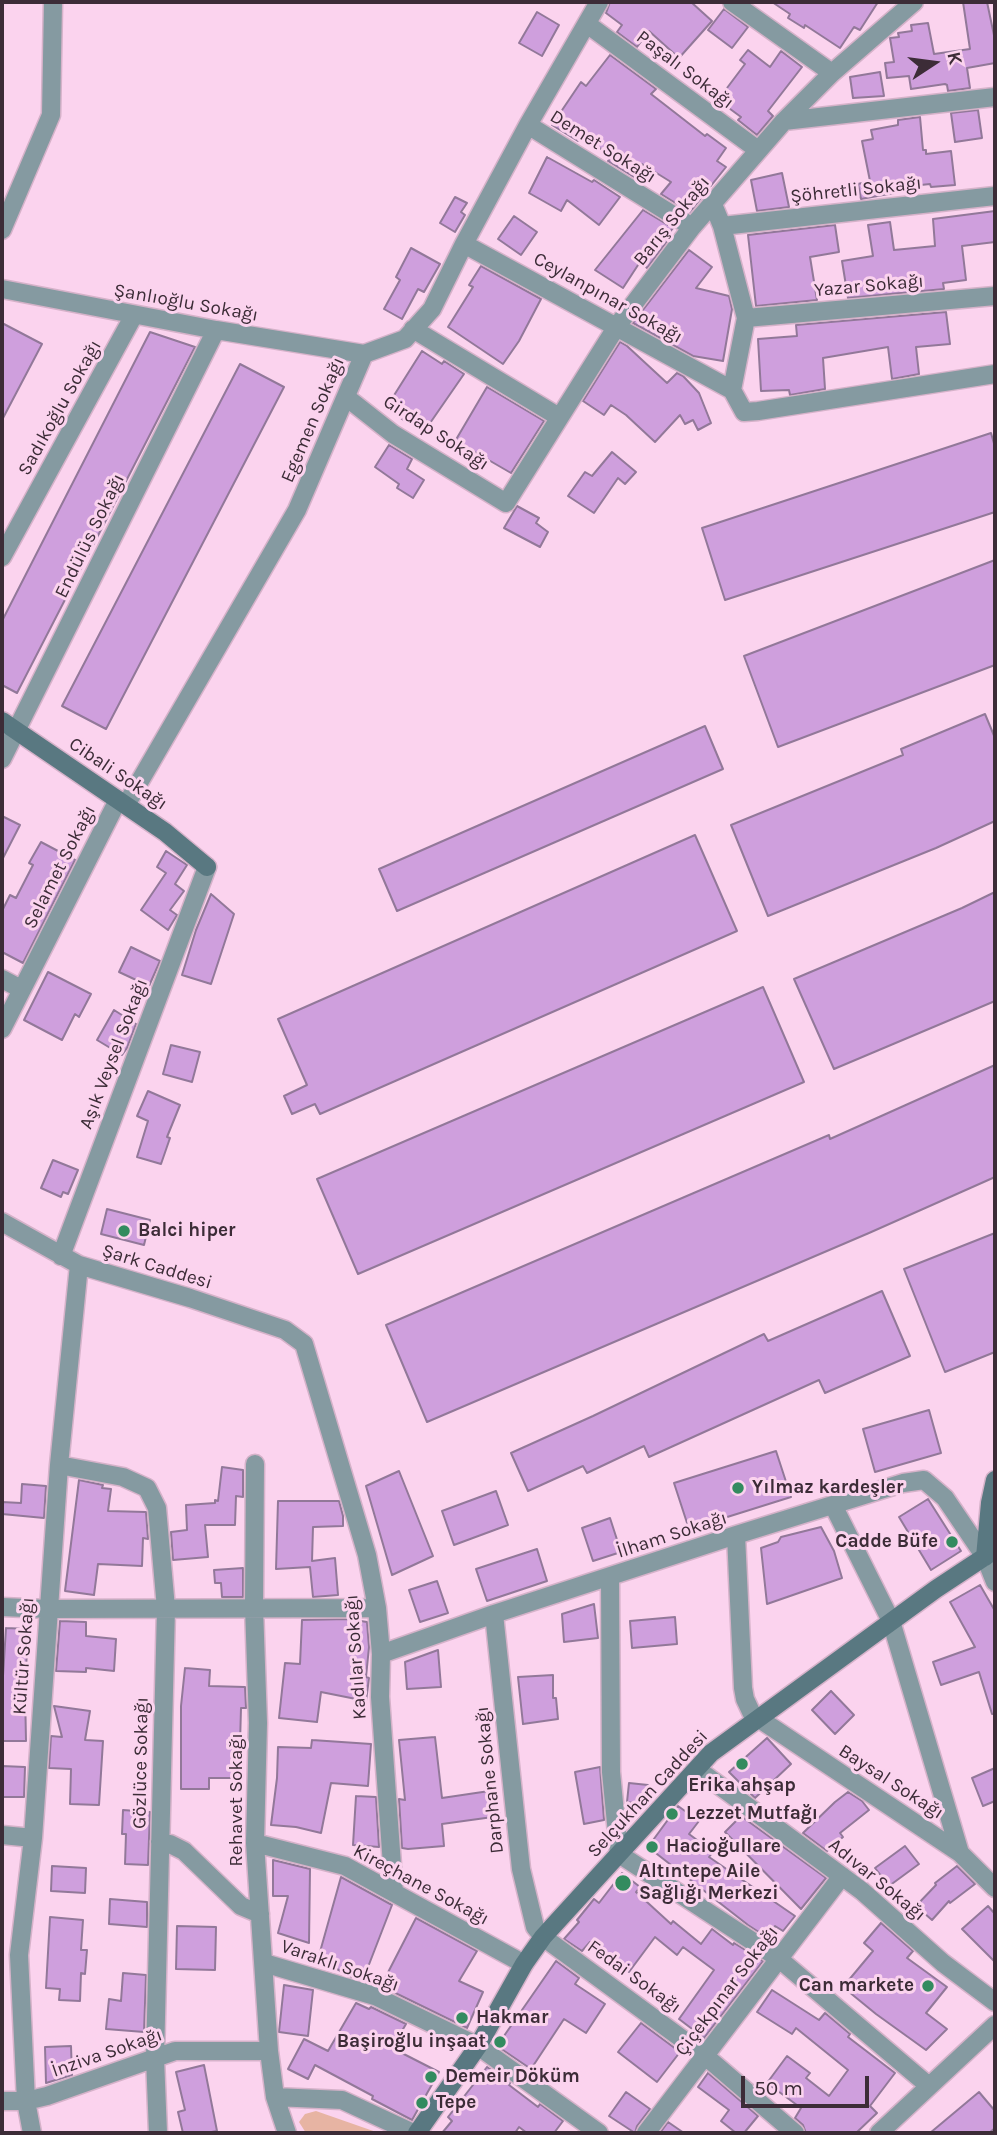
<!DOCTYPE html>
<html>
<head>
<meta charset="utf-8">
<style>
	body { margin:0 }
	#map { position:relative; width:997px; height:2135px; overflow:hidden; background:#fbd3ee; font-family:Karla,sans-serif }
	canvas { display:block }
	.frame { position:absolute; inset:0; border:4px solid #3c2c37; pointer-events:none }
	.north { position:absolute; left:899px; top:28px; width:70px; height:70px; -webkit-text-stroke:5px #fbd3ee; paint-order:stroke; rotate:77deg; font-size:19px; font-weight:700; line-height:28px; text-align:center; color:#3c2c37 }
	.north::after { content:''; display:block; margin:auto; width:24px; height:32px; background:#3c2c37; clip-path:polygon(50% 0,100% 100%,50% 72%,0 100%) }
	.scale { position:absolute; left:741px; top:2076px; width:128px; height:32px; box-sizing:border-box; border:4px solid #3c2c37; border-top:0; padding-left:9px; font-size:21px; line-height:24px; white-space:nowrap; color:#3c2c37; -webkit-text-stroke:5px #fbd3ee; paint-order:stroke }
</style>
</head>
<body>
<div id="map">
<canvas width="997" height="2135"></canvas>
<div class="frame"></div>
<div class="north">K</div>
<div class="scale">50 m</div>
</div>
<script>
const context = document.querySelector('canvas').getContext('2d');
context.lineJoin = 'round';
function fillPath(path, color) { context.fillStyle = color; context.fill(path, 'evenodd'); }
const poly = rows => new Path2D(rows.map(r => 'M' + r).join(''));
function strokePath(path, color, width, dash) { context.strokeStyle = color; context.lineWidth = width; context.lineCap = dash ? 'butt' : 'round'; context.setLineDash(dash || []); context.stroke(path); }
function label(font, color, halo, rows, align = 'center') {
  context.font = font + ' Karla,sans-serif'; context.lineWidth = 6; context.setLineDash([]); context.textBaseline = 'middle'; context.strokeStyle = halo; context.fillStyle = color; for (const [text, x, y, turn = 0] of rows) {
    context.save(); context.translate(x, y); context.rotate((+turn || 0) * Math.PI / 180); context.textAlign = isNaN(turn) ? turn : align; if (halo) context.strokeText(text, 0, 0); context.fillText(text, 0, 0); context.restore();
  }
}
fillPath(poly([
	[316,2111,379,2133,306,2133,299,2122,305,2114]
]), '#e7b4a3');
const building = poly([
	[610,2,691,2,712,21,679,58,649,31,637,47,617,32,622,25,606,13,610,2],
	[772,2,878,2,860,30,854,27,840,48,805,25,804,28,788,18,790,14,772,2],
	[963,2,987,2,995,40,995,63,967,68,970,88,948,91,947,85,945,84,911,89,909,76,887,78,885,63,894,62,890,38,899,37,898,33,912,31,911,25,928,23,934,54,970,49,963,2],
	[724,9,748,27,732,48,708,30,724,9],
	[537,12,559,25,542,56,519,43,537,12],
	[748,50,770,67,781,51,802,67,768,111,773,116,757,135,738,120,741,117,718,100,745,64,740,60,748,50],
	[610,55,656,89,651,94,705,136,707,134,726,148,717,161,726,167,690,212,661,194,671,182,642,164,634,177,608,161,612,157,582,135,578,141,552,125,581,82,586,86,610,55],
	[880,72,884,96,853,98,850,77,880,72],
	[978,110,982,138,955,142,951,113,978,110],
	[920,117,923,150,926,150,926,154,951,151,955,185,931,187,930,184,893,188,894,193,861,199,858,184,870,181,862,141,873,139,871,130,898,125,898,120,920,117],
	[547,157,592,182,594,180,620,197,599,225,567,200,561,211,529,193,547,157],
	[782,173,789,207,757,211,751,180,782,173],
	[455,197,467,203,461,212,465,215,455,232,440,223,455,197],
	[643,210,673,228,668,234,671,236,647,268,640,262,623,288,595,270,643,210],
	[995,211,995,242,962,246,966,280,943,283,944,289,848,298,842,261,873,256,868,225,890,222,894,250,935,246,933,219,995,211],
	[514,216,537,232,521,255,498,239,514,216],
	[835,225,839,252,810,257,817,300,756,306,748,235,835,225],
	[411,248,440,264,424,292,418,289,402,319,384,309,400,280,396,277,411,248],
	[689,250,712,267,696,288,729,296,732,309,723,361,693,356,633,323,689,250],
	[481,266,541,299,519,341,503,364,448,327,473,287,469,285,481,266],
	[946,312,950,344,916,347,919,374,892,379,888,347,823,358,825,389,790,395,789,390,761,391,758,339,797,336,796,325,946,312],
	[2,323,42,344,2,420,2,323],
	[150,332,195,347,17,693,2,685,2,621,150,332],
	[620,342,627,346,667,383,677,373,683,376,699,393,711,423,698,430,693,420,685,424,680,415,655,442,626,415,611,405,604,415,583,401,620,342],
	[422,351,442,364,444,361,464,374,428,426,410,414,405,421,386,408,422,351],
	[240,364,284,387,106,729,62,706,240,364],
	[487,387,544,421,511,473,473,451,471,454,454,443,487,387],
	[991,433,995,447,995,512,725,600,702,528,991,433],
	[389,445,412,459,407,469,424,480,413,498,397,488,399,484,375,467,389,445],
	[612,452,636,472,625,484,618,478,594,513,568,496,585,472,592,476,612,452],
	[517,506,539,518,536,523,548,532,540,547,504,528,517,506],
	[995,560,995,665,778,747,744,656,995,560],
	[985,714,995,738,995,821,936,848,768,916,731,825,903,755,901,749,985,714],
	[705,726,723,769,397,911,379,869,705,726],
	[2,816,20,825,2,860,2,816],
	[695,835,737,931,320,1114,315,1104,292,1114,284,1096,307,1085,278,1019,695,835],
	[41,842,75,860,23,963,2,952,2,911,10,895,16,898,33,865,29,863,41,842],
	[166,851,187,865,175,884,184,891,170,910,177,915,168,930,141,910,166,873,157,867,166,851],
	[995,892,995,1001,834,1069,794,979,962,908,995,892],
	[211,894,234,914,211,984,182,975,196,930,211,894],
	[131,947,160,961,149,986,119,972,131,947],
	[48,972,91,994,79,1017,75,1014,62,1040,24,1020,48,972],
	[763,987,804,1082,358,1274,317,1179,763,987],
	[114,1010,136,1024,127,1048,122,1055,97,1040,114,1010],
	[171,1045,200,1052,192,1082,163,1074,171,1045],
	[995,1065,995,1177,869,1233,427,1422,386,1325,829,1135,830,1139,995,1065],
	[148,1091,180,1105,167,1137,170,1138,161,1164,137,1157,148,1121,137,1116,148,1091],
	[53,1160,78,1170,68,1194,63,1192,61,1197,41,1188,53,1160],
	[107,1209,150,1220,144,1245,101,1234,107,1209],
	[995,1233,995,1352,945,1372,904,1269,995,1233],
	[882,1291,910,1356,825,1393,819,1380,649,1457,644,1446,587,1473,583,1466,528,1491,511,1453,593,1416,764,1334,768,1341,882,1291],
	[929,1410,941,1453,875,1472,863,1429,929,1410],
	[776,1451,791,1497,689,1529,674,1483,776,1451],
	[222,1467,243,1470,243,1497,236,1496,235,1525,205,1525,208,1557,173,1560,171,1532,187,1530,186,1505,215,1503,215,1500,218,1501,222,1467],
	[399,1471,433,1556,392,1575,366,1486,399,1471],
	[79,1480,103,1485,102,1488,111,1489,108,1511,146,1512,148,1539,143,1538,142,1566,98,1564,94,1595,65,1591,79,1480],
	[22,1484,46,1486,44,1518,2,1514,2,1502,21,1503,22,1484],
	[496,1491,508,1525,454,1545,442,1511,496,1491],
	[928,1499,961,1551,931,1570,899,1517,928,1499],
	[278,1501,339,1501,343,1516,343,1526,313,1527,312,1561,335,1558,338,1595,313,1597,310,1567,276,1569,278,1501],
	[610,1518,621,1552,593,1561,582,1528,610,1518],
	[821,1527,834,1551,842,1578,767,1604,761,1548,778,1542,781,1537,821,1527],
	[537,1549,547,1581,487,1601,476,1569,537,1549],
	[243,1568,243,1597,222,1597,221,1583,215,1583,214,1570,243,1568],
	[437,1581,448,1613,420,1622,409,1590,437,1581],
	[980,1585,995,1611,995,1714,992,1714,979,1672,941,1685,933,1662,975,1647,950,1602,980,1585],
	[594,1604,598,1638,564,1642,562,1614,594,1604],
	[675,1617,677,1644,632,1648,630,1621,675,1617],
	[348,1619,367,1622,369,1647,366,1677,369,1678,366,1701,321,1692,317,1722,279,1718,285,1663,300,1664,302,1620,348,1619],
	[60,1621,86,1622,86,1636,116,1639,114,1671,86,1668,86,1672,56,1671,60,1621],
	[6,1628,28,1629,25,1690,26,1741,2,1741,2,1692,6,1628],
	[438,1650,441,1687,407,1689,405,1662,438,1650],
	[185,1668,210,1670,209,1686,245,1687,246,1708,241,1708,239,1778,209,1778,209,1789,181,1789,181,1706,185,1668],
	[553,1675,553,1698,556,1698,558,1719,523,1724,518,1677,553,1675],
	[831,1691,854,1715,835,1734,812,1710,831,1691],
	[54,1706,90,1711,85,1740,103,1741,99,1805,70,1804,71,1769,49,1768,51,1736,62,1737,54,1706],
	[435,1737,442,1798,496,1790,500,1816,442,1824,444,1846,408,1849,402,1848,399,1799,405,1800,399,1740,435,1737],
	[767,1738,791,1764,755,1798,729,1772,767,1738],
	[312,1740,371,1744,368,1786,331,1783,321,1833,296,1827,271,1825,277,1778,278,1747,311,1748,312,1740],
	[2,1766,25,1767,24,1797,2,1797,2,1766],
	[600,1767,604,1820,584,1824,575,1772,600,1767],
	[995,1768,995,1801,983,1806,972,1778,995,1768],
	[629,1783,648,1785,646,1805,627,1802,629,1783],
	[848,1792,862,1801,869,1810,840,1833,843,1837,827,1851,803,1833,835,1802,848,1792],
	[356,1796,376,1797,379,1847,353,1845,356,1796],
	[678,1806,699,1821,689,1834,713,1852,709,1857,795,1916,783,1931,775,1926,768,1938,748,1925,648,1847,678,1806],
	[123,1810,150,1812,148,1865,125,1864,126,1834,122,1834,123,1810],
	[741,1816,826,1878,801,1909,725,1832,741,1816],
	[905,1846,919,1864,889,1886,875,1868,905,1846],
	[273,1860,310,1869,309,1943,278,1933,288,1896,273,1896,273,1860],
	[52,1866,86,1868,85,1893,51,1891,52,1866],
	[957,1866,975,1884,950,1903,949,1901,932,1920,916,1906,936,1885,935,1883,957,1866],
	[622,1873,640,1887,636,1892,671,1924,673,1921,701,1944,712,1929,733,1945,734,1943,763,1961,704,2038,679,2019,714,1970,683,1947,677,1955,655,1937,629,1972,590,1942,582,1951,564,1939,579,1922,577,1920,594,1899,599,1903,622,1873],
	[341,1877,392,1905,363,1980,352,1977,318,1959,341,1877],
	[110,1899,147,1902,147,1927,109,1924,110,1899],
	[988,1906,995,1914,995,1962,962,1929,988,1906],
	[50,1917,83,1920,81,1950,87,1950,85,1974,81,1973,80,2001,59,2000,60,1989,46,1988,50,1917],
	[416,1918,477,1951,459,1981,483,1992,467,2028,381,1986,416,1918],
	[881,1923,913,1951,907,1958,947,1987,926,2013,947,2029,926,2050,876,2014,843,1987,873,1951,864,1943,881,1923],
	[177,1926,216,1927,215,1970,176,1969,177,1926],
	[556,1961,579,1978,575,1984,605,2004,586,2033,564,2019,531,2069,497,2046,556,1961],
	[123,1973,146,1975,144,2032,106,2029,109,1999,121,2001,123,1973],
	[284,1985,313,1990,308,2036,279,2032,284,1985],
	[772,1990,819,2020,825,2013,850,2034,848,2037,895,2073,870,2106,877,2113,856,2133,806,2133,803,2125,795,2118,801,2108,767,2083,787,2056,810,2073,806,2078,829,2096,848,2070,796,2028,792,2034,757,2012,772,1990],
	[356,2003,369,2009,371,2007,406,2024,392,2048,439,2072,412,2120,372,2099,373,2096,315,2065,308,2079,288,2069,304,2039,328,2051,356,2003],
	[641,2023,680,2052,657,2082,618,2052,641,2023],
	[71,2046,72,2075,46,2083,45,2047,71,2046],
	[204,2065,217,2131,206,2133,183,2133,178,2112,185,2110,176,2072,204,2065],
	[487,2067,510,2083,509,2085,538,2107,540,2104,563,2121,554,2133,527,2133,519,2127,515,2133,442,2133,452,2121,448,2117,487,2067],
	[708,2073,758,2116,744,2133,736,2133,721,2121,729,2110,698,2087,708,2073],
	[626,2092,650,2109,637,2126,635,2133,609,2116,626,2092],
	[979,2092,995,2111,995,2128,989,2133,930,2133,979,2092],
	[668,2122,684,2133,660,2133,668,2122]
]);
fillPath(building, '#cf9fdd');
strokePath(building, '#927899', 2);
const street = poly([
	[732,2,832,73],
	[587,24,758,150],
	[784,121,995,97],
	[528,125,692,227],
	[712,202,722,226,746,318,732,390,744,412,758,411,995,374],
	[722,226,995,196],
	[2,230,51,115,53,2],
	[464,244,732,390],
	[2,289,216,330,364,354],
	[746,318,995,296],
	[413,329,559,417],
	[346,397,393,434,506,503,617,326,692,227,784,121,832,73,914,2],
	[2,557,134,315],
	[2,759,216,330],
	[126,805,297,510,364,354,405,339,432,309,464,244,528,125,599,2],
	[2,979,21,989],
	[2,1029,118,800],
	[2,1222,79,1265,190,1298,285,1330,304,1344,367,1555,377,1608,381,1654,380,1697,394,1893],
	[61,1256,207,867],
	[255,1464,254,1607,258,1723,255,1843,269,2051,275,2097,287,2133],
	[59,1465,123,1477,147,1488,157,1508,166,1608,155,2058,158,2133],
	[833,1505,891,1621,960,1853],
	[736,1535,743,1688,745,1699,752,1714,960,1853,995,1888],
	[610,1577,611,1772,619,1854,778,1958,929,2086],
	[2,1607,48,1609,377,1608],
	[494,1614,521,1869,535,1927,543,1937,704,2055,795,2133],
	[381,1654,494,1614,736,1535,903,1483,924,1480,945,1498,985,1557,995,1582],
	[697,1769,862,1891,943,1963,995,2002],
	[2,1835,33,1838],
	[160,1842,170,1844,184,1851,241,1906,260,1914],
	[255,1843,345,1866,524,1964],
	[264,1963,375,1996,478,2046,599,2133],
	[275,2097,342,2100,413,2133],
	[2,2101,26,2101,47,2096,175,2051,269,2051],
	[32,2133,26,2101,19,1955,33,1838,59,1465,79,1265],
	[646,2133,842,1876],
	[879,2133,995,2025]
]);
const secondary = poly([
	[2,721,165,832,207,867],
	[985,1557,990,1503,995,1480],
	[417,2133,478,2046,524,1964,543,1937,711,1753,936,1589,995,1550]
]);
strokePath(street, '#d5b2c9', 21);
strokePath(secondary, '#d5b2c9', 21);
strokePath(street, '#859aa1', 18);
strokePath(secondary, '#597881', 18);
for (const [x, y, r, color] of [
	[124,1231,7,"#338b5f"],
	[738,1488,7,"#338b5f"],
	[952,1542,7,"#338b5f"],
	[742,1764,7,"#338b5f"],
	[672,1814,7,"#338b5f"],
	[652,1847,7,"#338b5f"],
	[623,1883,9,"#338b5f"],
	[928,1986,7,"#338b5f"],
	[462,2018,7,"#338b5f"],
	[500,2042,7,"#338b5f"],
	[431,2077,7,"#338b5f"],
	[422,2103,7,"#338b5f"]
]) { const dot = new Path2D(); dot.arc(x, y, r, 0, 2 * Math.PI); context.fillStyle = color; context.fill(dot); strokePath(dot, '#fbd3ee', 2.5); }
label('19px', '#3c2c37', '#fbd3ee', [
	["Paşalı Sokağı",685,70,37],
	["Demet Sokağı",603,147,32],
	["Şöhretli Sokağı",856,190,-6],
	["Barış Sokağı",672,221,-51],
	["Yazar Sokağı",869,286,-5],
	["Ceylanpınar Sokağı",608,298,29],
	["Şanlıoğlu Sokağı",186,303,10],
	["Sadıkoğlu Sokağı",60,408,-61],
	["Egemen Sokağı",313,420,-67],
	["Girdap Sokağı",436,433,33],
	["Endülüs Sokağı",90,536,-64],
	["Cibali Sokağı",118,774,34],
	["Selamet Sokağı",60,867,-63],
	["Aşık Veysel Sokağı",114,1054,-69],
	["Şark Caddesi",157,1267,17],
	["İlham Sokağı",672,1535,-18],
	["Kültür Sokağı",24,1656,-86],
	["Kadılar Sokağı",356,1657,-94],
	["Gözlüce Sokağı",141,1763,-89],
	["Darphane Sokağı",490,1780,-96],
	["Baysal Sokağı",891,1782,33],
	["Selçukhan Caddesi",648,1794,-47],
	["Rehavet Sokağı",237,1800,-90],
	["Adıvar Sokağı",877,1880,39],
	["Kireçhane Sokağı",421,1885,28],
	["Varaklı Sokağı",340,1966,19],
	["Fedai Sokağı",634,1977,36],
	["Çiçekpınar Sokağı",727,1991,-53],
	["İnziva Sokağı",107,2053,-19]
]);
label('bold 19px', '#3c2c37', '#fbd3ee', [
	["Balci hiper",138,1231],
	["Yılmaz kardeşler",752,1488],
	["Cadde Büfe",938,1542,"right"],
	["Erika ahşap",742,1786,"center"],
	["Lezzet Mutfağı",686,1814],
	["Hacioğullare",666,1847],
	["Altıntepe Aile",639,1872],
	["Sağlığı Merkezi",639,1894],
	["Can markete",914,1986,"right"],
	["Hakmar",476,2018],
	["Başiroğlu inşaat",486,2042,"right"],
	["Demeir Döküm",445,2077],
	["Tepe",436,2103]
], 'left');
</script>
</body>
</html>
